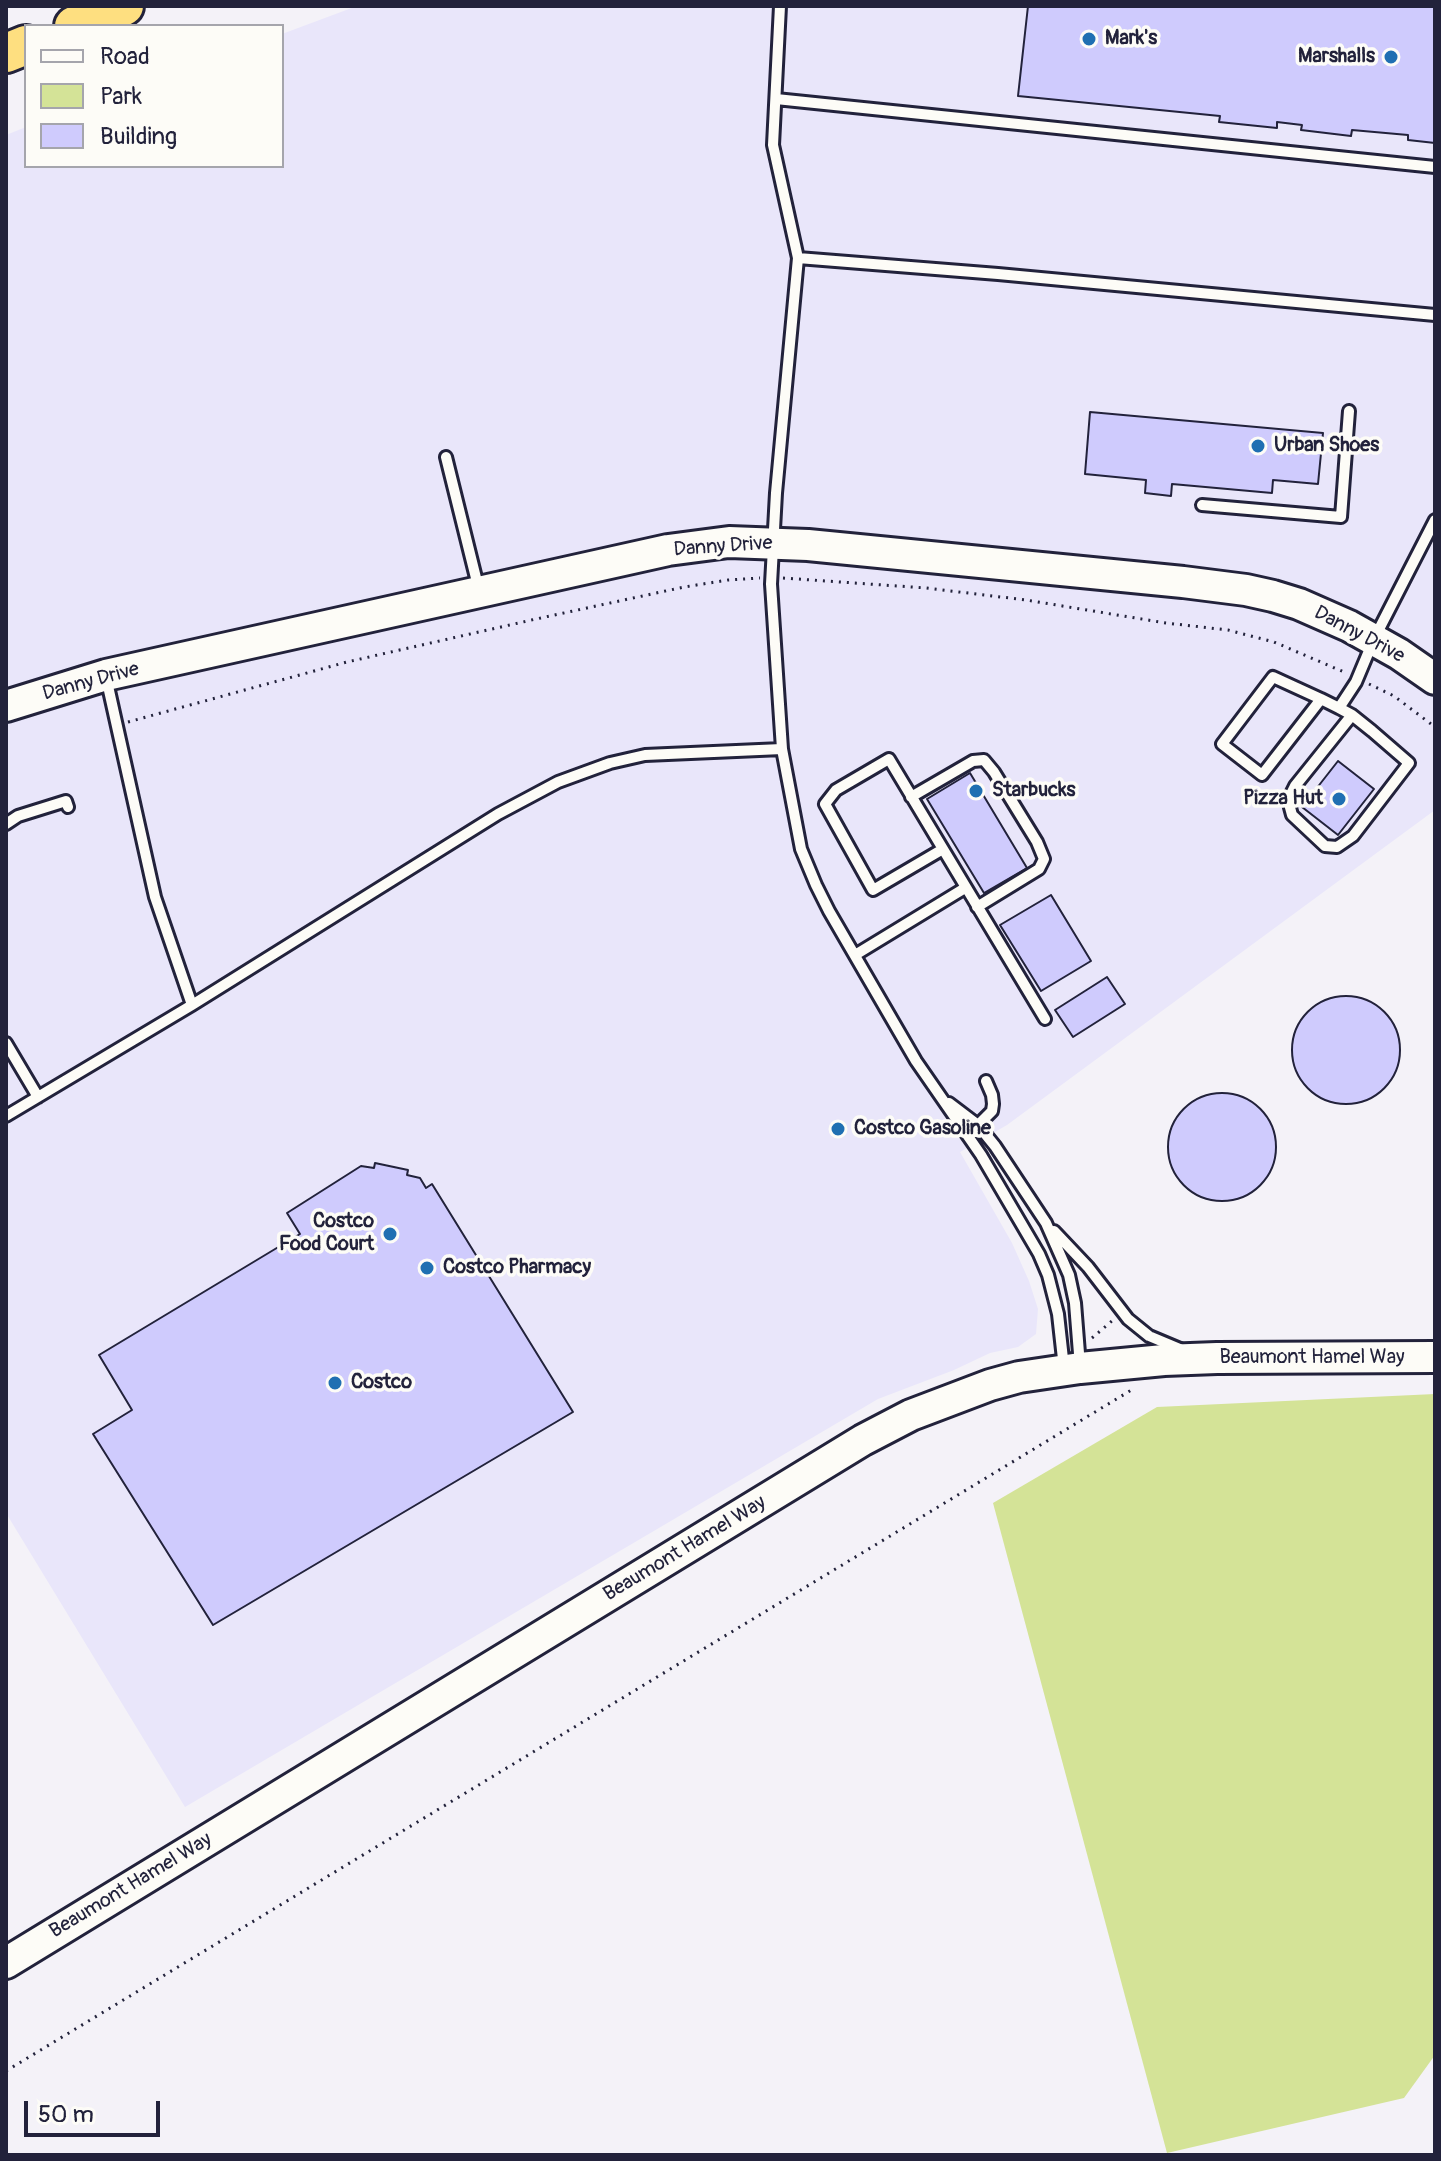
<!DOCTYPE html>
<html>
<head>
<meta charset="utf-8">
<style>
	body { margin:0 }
	#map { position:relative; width:1441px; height:2161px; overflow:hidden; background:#f4f2f8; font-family:Pangolin,sans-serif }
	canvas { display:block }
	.frame { position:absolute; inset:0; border:8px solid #22223b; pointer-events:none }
	.legend { position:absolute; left:24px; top:24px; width:260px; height:144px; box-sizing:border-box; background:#fdfcf7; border:2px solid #a5a5ac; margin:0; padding:10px 14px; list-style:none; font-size:24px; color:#22223b }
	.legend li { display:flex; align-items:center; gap:16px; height:40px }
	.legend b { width:40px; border:2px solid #a5a5ac }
	.scale { position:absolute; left:24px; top:2101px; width:136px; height:36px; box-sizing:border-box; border:4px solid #22223b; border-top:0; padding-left:10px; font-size:24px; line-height:28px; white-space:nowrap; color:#22223b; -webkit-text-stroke:6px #fdfcf7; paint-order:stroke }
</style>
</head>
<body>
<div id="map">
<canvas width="1441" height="2161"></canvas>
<div class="frame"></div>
<ul class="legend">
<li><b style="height:10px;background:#fdfcf7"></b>Road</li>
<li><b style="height:22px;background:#d4e397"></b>Park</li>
<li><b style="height:22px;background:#cfcbfd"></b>Building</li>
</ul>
<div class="scale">50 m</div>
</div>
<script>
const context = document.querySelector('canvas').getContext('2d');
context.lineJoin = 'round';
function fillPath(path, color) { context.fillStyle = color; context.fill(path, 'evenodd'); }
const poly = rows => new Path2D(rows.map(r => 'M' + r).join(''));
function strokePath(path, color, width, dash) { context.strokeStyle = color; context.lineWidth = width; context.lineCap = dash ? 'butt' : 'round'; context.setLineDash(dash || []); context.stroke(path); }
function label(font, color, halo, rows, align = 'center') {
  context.font = font + ' Pangolin,sans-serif'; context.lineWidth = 7; context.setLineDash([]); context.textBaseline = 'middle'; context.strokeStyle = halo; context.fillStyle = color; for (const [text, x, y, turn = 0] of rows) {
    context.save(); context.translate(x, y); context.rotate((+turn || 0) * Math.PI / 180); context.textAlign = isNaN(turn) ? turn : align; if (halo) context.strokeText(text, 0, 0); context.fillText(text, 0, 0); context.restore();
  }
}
fillPath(poly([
	[357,6,1435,6,1435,810,1007,1125,960,1152,1012,1243,1029,1281,1038,1309,1036,1334,1018,1347,990,1353,954,1370,878,1399,185,1807,6,1513,6,135,26,127,26,166,282,166,282,34]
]), '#e9e6fa');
fillPath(poly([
	[1435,1394,1435,2055,1404,2098,1167,2153,993,1503,1157,1407]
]), '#d4e397');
const building = poly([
	[1028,6,1435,6,1435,143,1408,140,1408,135,1352,130,1351,136,1301,130,1302,125,1277,122,1277,128,1219,122,1220,116,1018,96,1028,6],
	[1090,412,1323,433,1318,484,1273,480,1272,493,1172,484,1171,496,1145,493,1146,480,1085,474,1090,412],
	[1338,761,1374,789,1338,835,1302,807,1338,761],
	[970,773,1027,868,984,893,927,799,970,773],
	[1051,895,1091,961,1041,991,1000,925,1051,895],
	[1107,977,1125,1004,1073,1037,1055,1010,1107,977],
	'1292 1050a54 54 0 1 1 108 0a54 54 0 1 1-108 0Z',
	'1168 1147a54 54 0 1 1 108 0a54 54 0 1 1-108 0Z',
	[375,1163,408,1170,407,1175,420,1178,426,1188,432,1184,573,1412,213,1625,93,1434,132,1410,99,1355,300,1234,287,1213,361,1166,374,1168,375,1163]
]);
fillPath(building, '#cfcbfd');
strokePath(building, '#22223b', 2);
const lane = poly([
	[780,6,773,145,798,258,776,493,771,584,782,749,801,849,816,885,829,911,916,1061,981,1155,1039,1254,1048,1275,1058,1314,1064,1368],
	[776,99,1435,167],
	[798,258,998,274,1435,315],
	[446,457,479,590],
	[1202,505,1341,517,1349,411],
	[106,677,155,897,192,1005],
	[1321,699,1262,775,1222,744,1273,677,1321,699,1339,708,1356,682,1374,639,1435,520],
	[1339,708,1352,715,1372,731,1409,763,1353,836,1337,847,1325,846,1292,815,1288,800,1295,786,1352,715],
	[911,797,973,761,984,760,994,772,1037,842,1044,859,1039,869,977,907],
	[6,824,18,816,66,801,68,807],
	[943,849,873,890,825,804,836,790,889,759,1045,1019],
	[855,955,965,888],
	[6,1043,38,1097],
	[949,1103,978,1125,995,1146,1046,1223,1069,1275,1075,1303,1080,1366],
	[6,1116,192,1005,498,814,558,782,610,763,645,755,782,749],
	[978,1125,992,1111,993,1104,992,1095,986,1081],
	[1054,1231,1088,1267,1128,1319,1149,1336,1180,1349]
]);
const secondary = poly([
	[6,706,106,675,668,550,729,542,808,545,1183,582,1246,590,1273,596,1299,604,1349,626,1399,654,1435,679],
	[6,1963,863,1440,911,1415,990,1385,1019,1377,1080,1368,1164,1360,1217,1358,1435,1357]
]);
const highway = poly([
	[74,26,124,6],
	[6,53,26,45]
]);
strokePath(lane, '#22223b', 16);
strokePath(secondary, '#22223b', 36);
strokePath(highway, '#22223b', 44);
strokePath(poly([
	[783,578,926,588,1026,600,1166,623,1228,630,1274,642,1344,672],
	[1369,684,1394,696,1435,727],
	[128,722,347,662,536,619,684,587,728,580,760,578],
	[1092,1338,1113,1320],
	[6,2071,1133,1389]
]), '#22223b', 3, [2, 6]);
strokePath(lane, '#fdfcf7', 10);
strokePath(secondary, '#fdfcf7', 30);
strokePath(highway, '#fedf80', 38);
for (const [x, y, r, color] of [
	[1089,39,8,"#1f6fb2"],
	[1391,57,8,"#1f6fb2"],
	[1258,446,8,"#1f6fb2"],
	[976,791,8,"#1f6fb2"],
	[1339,799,8,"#1f6fb2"],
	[838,1129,8,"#1f6fb2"],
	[390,1234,8,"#1f6fb2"],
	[427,1268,8,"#1f6fb2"],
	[335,1383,8,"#1f6fb2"]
]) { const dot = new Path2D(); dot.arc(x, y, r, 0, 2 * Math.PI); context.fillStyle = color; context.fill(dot); strokePath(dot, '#fdfcf7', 3); }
label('bold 20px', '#22223b', '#fdfcf7', [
	["Mark's",1105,39],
	["Marshalls",1375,57,"right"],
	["Urban Shoes",1274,446],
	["Starbucks",992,791],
	["Pizza Hut",1323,799,"right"],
	["Costco Gasoline",854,1129],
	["Costco",374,1222,"right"],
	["Food Court",374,1245,"right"],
	["Costco Pharmacy",443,1268],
	["Costco",351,1383]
], 'left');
label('20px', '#22223b', '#fdfcf7', [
	["Danny Drive",723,547,-4],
	["Danny Drive",1359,635,28],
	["Danny Drive",91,682,-15],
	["Beaumont Hamel Way",1312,1358],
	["Beaumont Hamel Way",685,1549,-31],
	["Beaumont Hamel Way",131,1886,-31]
]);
</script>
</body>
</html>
